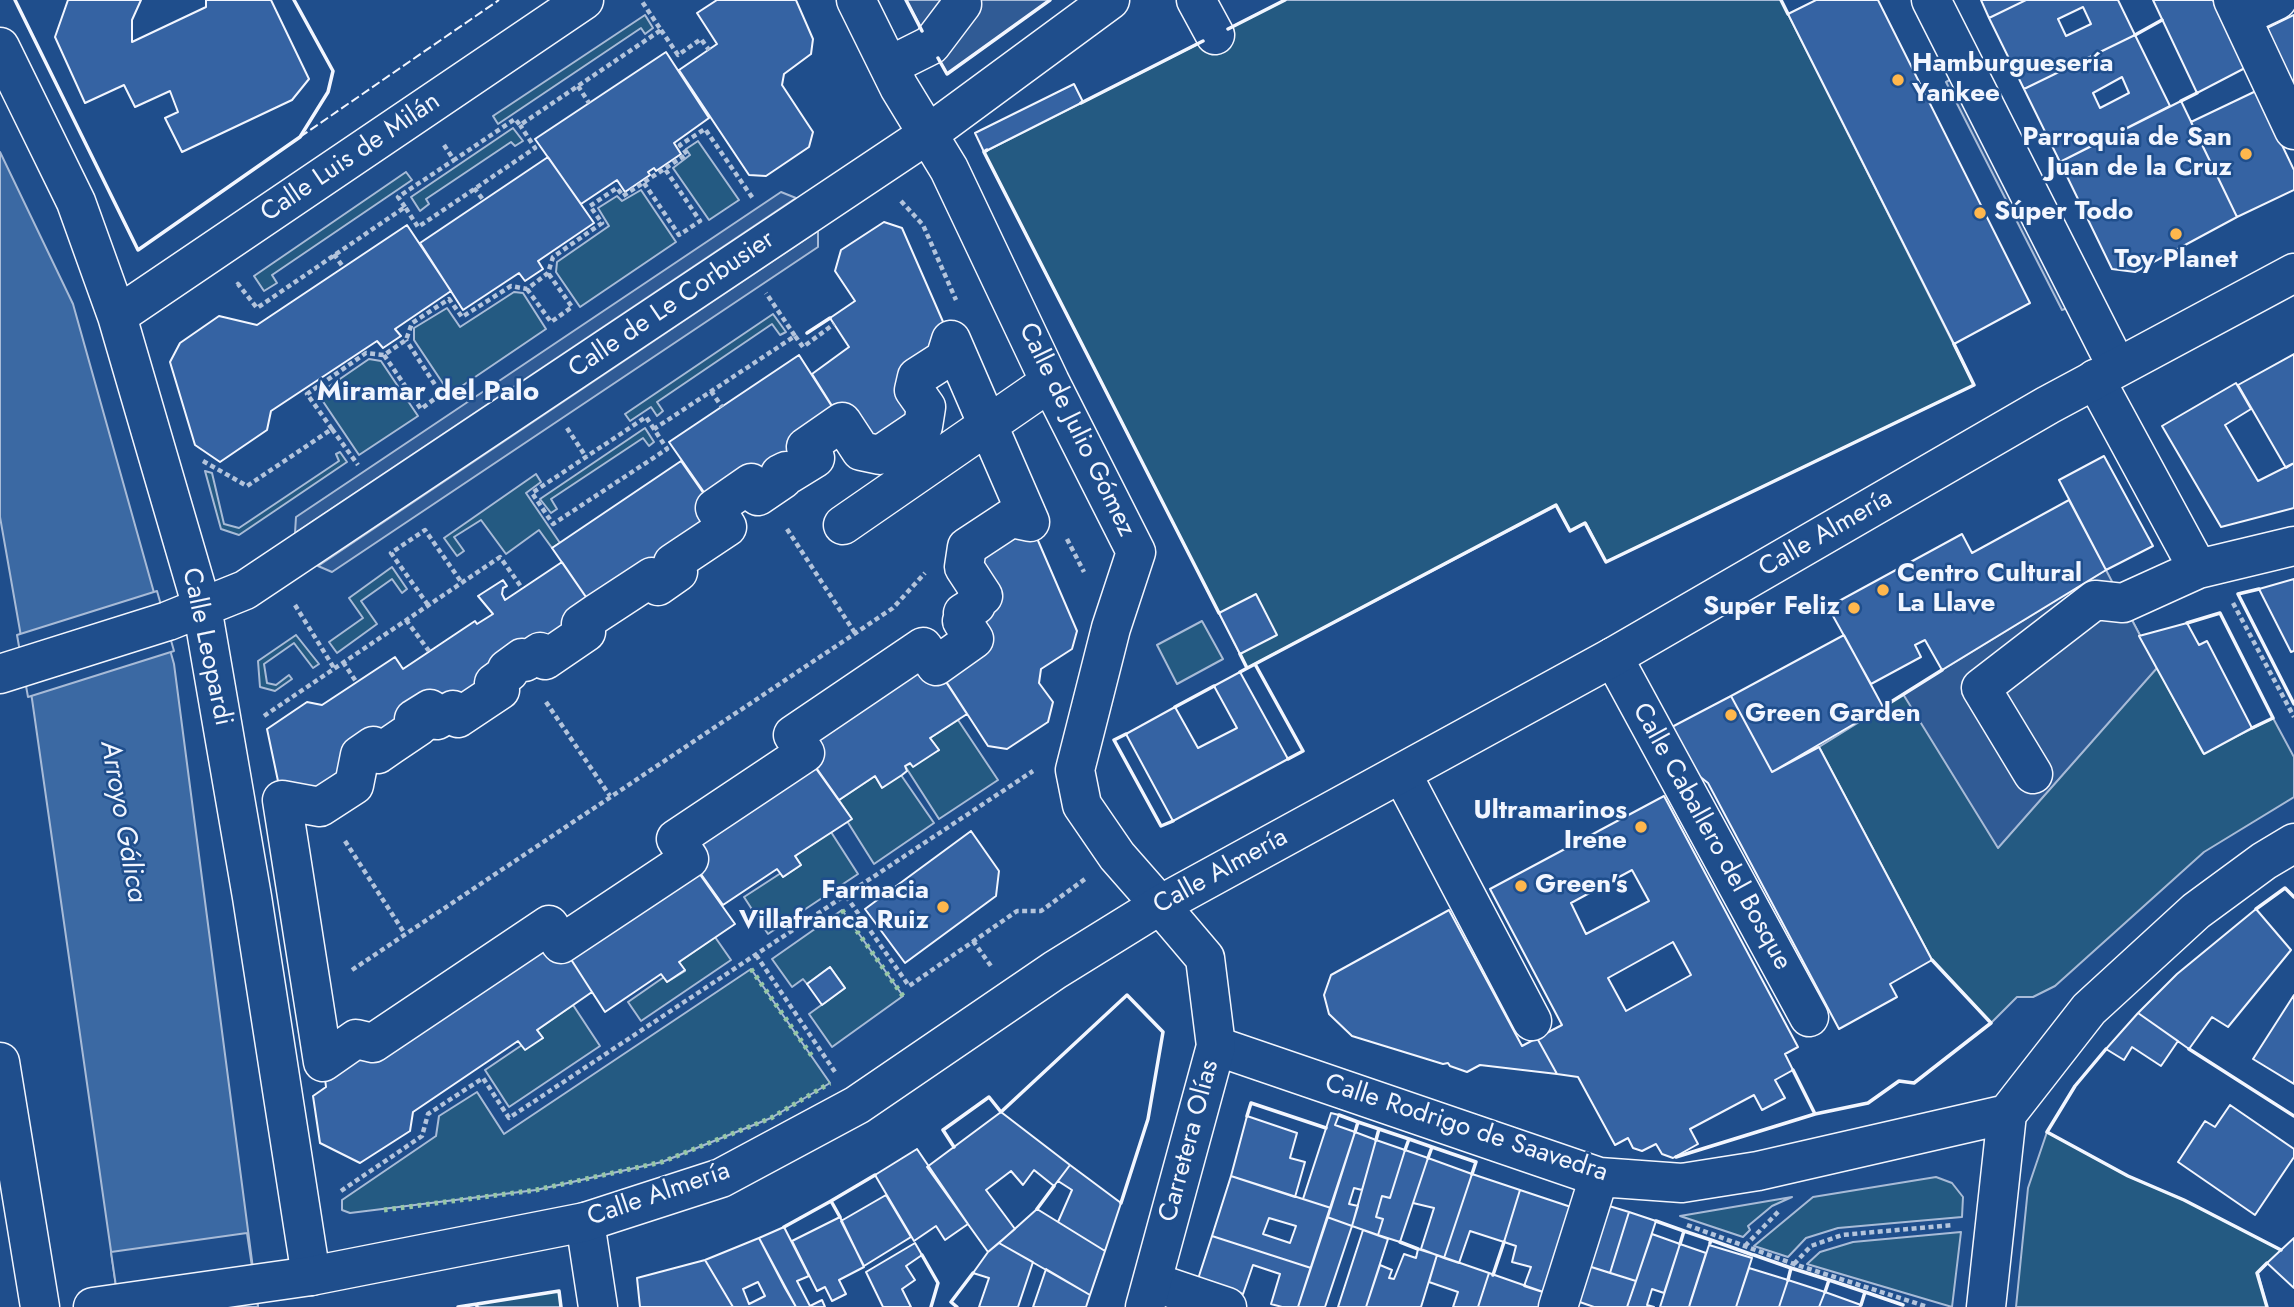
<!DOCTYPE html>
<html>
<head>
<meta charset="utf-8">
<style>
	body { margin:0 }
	canvas { display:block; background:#1f4e8c }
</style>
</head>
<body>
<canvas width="2294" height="1307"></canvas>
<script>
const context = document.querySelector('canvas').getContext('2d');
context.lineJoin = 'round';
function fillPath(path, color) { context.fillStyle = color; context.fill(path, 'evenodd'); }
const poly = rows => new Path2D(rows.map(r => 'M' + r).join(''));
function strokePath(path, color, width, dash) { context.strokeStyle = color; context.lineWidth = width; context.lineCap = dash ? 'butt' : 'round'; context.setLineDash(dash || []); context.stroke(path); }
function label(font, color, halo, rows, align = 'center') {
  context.font = font + ' Jost,sans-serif'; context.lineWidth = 5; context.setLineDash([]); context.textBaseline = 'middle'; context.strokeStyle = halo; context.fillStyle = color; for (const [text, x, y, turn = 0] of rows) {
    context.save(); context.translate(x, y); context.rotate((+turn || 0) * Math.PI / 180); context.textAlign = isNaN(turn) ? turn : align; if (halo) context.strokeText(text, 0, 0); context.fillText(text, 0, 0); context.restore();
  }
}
const green = poly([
	[1285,0,1781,0,1974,385,1606,562,1586,523,1570,531,1556,506,1247,668,984,152,1285,0],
	[645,15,653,28,645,34,641,28,498,124,493,116,645,15],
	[513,128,523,141,515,146,511,142,426,199,429,204,420,211,411,197,513,128],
	[698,141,739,200,709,220,673,168,690,155,686,149,698,141],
	[406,172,412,180,272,275,277,283,264,291,254,276,406,172],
	[641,190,676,242,580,307,556,272,557,262,609,226,598,208,617,196,622,201,641,190],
	[514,292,523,293,546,329,450,394,414,340,414,328,447,308,460,327,514,292],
	[773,314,786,332,780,335,772,324,657,402,663,411,657,416,651,407,630,421,625,414,773,314],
	[369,359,381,361,418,416,359,455,318,394,369,359],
	[645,428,654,442,649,446,643,438,551,499,557,509,551,513,540,499,645,428],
	[340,452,347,462,239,535,221,529,205,471,212,473,224,524,239,528,339,461,336,454,340,452],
	[536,474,541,482,526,493,560,543,552,548,539,530,506,554,481,520,454,537,464,551,457,556,444,538,536,474],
	[392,567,407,589,402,593,392,579,361,601,377,624,337,653,329,642,363,618,349,598,392,567],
	[2128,613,2203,753,2273,718,2294,757,2294,797,2204,852,2055,986,2033,997,2017,997,1991,1023,1932,960,1819,747,1954,663,2128,613],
	[1202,621,1223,659,1177,684,1157,645,1202,621],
	[296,635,319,664,313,668,294,643,264,664,267,683,276,685,289,675,292,679,275,691,260,687,258,661,296,635],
	[958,720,998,780,939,819,905,766,939,750,930,738,958,720],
	[901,775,934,823,874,864,847,821,851,818,839,800,875,776,882,787,901,775],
	[831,832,858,874,768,934,744,897,781,873,783,877,801,865,795,856,831,832],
	[842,910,903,996,832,1047,809,1014,845,988,830,967,807,984,803,979,792,987,772,959,842,910],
	[715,937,731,960,641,1021,628,1002,664,977,667,982,685,971,679,962,715,937],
	[751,969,830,1083,771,1118,662,1162,536,1190,350,1213,342,1210,342,1200,436,1136,439,1116,477,1092,504,1134,751,969],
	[573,1005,600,1046,509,1107,485,1070,522,1045,543,1038,537,1030,573,1005],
	[2047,1132,2128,1176,2184,1200,2281,1250,2258,1273,2267,1307,2016,1307,2028,1188,2047,1132],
	[1936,1177,1952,1183,1963,1197,1962,1217,1838,1228,1806,1238,1788,1257,1754,1246,1813,1197,1936,1177],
	[1792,1197,1772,1206,1748,1226,1750,1230,1743,1237,1680,1216,1792,1197],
	[1961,1232,1952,1307,1807,1264,1820,1252,1853,1242,1961,1232],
	[559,1291,561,1307,477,1307,477,1304,559,1291]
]);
fillPath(green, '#245a82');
strokePath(green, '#a8bbd7', 2);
const parking = poly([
	[906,0,1050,0,947,74,906,0],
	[1957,76,2073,306,2062,310,1946,82,1957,76],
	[781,192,796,198,295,533,296,517,781,192],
	[818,231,818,247,332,572,318,566,818,231],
	[2106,570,2157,668,1998,848,1903,694,2106,570]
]);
fillPath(parking, '#305b95');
strokePath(parking, '#a8bbd7', 2);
const water = poly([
	[0,152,73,304,174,664,258,1307,119,1307,32,699,0,517,0,152]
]);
fillPath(water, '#3b69a3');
strokePath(water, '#a8bbd7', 2);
const pier = poly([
	[157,591,174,651,28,697,17,635,157,591],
	[247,1233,258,1307,119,1307,111,1252,247,1233]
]);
fillPath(pier, '#1f4e8c');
strokePath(pier, '#a8bbd7', 2);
const building = poly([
	[68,0,141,0,132,20,132,42,206,7,206,0,271,0,309,79,292,100,182,152,165,118,178,112,170,91,135,107,124,85,85,103,55,37,68,0],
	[717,0,796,0,813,39,811,54,784,74,782,85,813,132,809,147,766,176,749,175,679,70,717,44,697,13,717,0],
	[1816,0,1878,0,2030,303,1954,344,1788,14,1816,0],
	[1981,0,2026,0,1989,18,1981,0],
	[2026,0,2118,0,2135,35,2024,89,1989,18,2026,0],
	[2083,7,2091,24,2066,36,2058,19,2083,7],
	[2153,0,2213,0,2245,68,2197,93,2153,0],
	[2294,15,2294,87,2267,28,2294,15],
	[2135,35,2170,106,2060,162,2024,89,2135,35],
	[2122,77,2129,93,2100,108,2093,93,2122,77],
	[666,52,709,118,674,143,681,154,656,171,654,168,648,172,650,175,625,192,617,180,581,204,535,139,666,52],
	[1074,84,1083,102,984,152,975,133,1074,84],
	[2256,91,2294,170,2294,190,2237,217,2191,122,2256,91],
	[2181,101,2237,217,2135,272,2112,269,2060,162,2181,101],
	[548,157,594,223,538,261,543,269,525,281,519,273,463,310,420,243,548,157],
	[884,222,902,228,951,340,923,426,854,441,812,374,849,347,830,318,855,301,835,271,841,250,884,222],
	[407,225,451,291,395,329,401,336,383,348,377,341,271,411,267,430,220,462,195,445,170,362,180,343,219,316,257,325,407,225],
	[2294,354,2294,463,2286,468,2238,385,2294,354],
	[799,355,842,422,715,508,669,442,799,355],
	[2236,383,2251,409,2225,425,2258,481,2294,463,2294,508,2221,527,2162,426,2236,383],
	[2104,456,2153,546,2106,570,2059,480,2104,456],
	[681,461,727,527,597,613,552,548,681,461],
	[2069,500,2106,570,1942,670,1925,640,1915,645,1921,657,1871,684,1828,607,1962,534,1972,553,2069,500],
	[1030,522,1077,631,1072,649,1041,669,1039,683,1053,702,1048,722,1007,749,988,746,936,666,983,596,967,547,1030,522],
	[562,562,597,613,437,720,320,807,282,800,267,729,307,702,322,705,395,657,403,669,475,621,477,624,493,614,478,596,503,580,507,586,503,588,502,594,505,600,562,562],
	[2294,579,2294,651,2291,652,2259,589,2294,579],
	[1256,594,1277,635,1240,654,1219,613,1256,594],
	[2187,623,2199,645,2207,641,2252,728,2204,754,2139,636,2187,623],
	[1844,635,1883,707,1772,772,1731,696,1844,635],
	[923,647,967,714,930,738,939,750,913,767,910,763,905,766,907,771,902,775,882,788,875,776,839,800,793,735,923,647],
	[1240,672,1288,759,1173,821,1126,734,1175,707,1198,748,1237,728,1214,686,1240,672],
	[1731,696,1772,772,1819,747,1932,960,1890,984,1897,997,1839,1029,1708,783,1689,768,1668,729,1731,696],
	[805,753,852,819,795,856,801,865,783,877,777,869,723,905,676,839,805,753],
	[1664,796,1798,1047,1785,1054,1793,1070,1775,1080,1785,1098,1762,1110,1754,1095,1690,1129,1698,1144,1673,1158,1662,1154,1656,1144,1642,1151,1633,1148,1628,1138,1615,1145,1578,1077,1557,1074,1537,1038,1562,1025,1490,889,1664,796],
	[1632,870,1649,901,1586,934,1571,903,1632,870],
	[1673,942,1691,975,1626,1011,1608,978,1673,942],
	[971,831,999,871,996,896,905,963,865,909,971,831],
	[689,859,735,924,679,962,685,970,667,982,661,974,605,1012,561,944,689,859],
	[2256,909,2291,950,2228,1027,2212,1017,2189,1049,2138,1013,2177,974,2256,909],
	[1449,910,1522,1046,1537,1038,1557,1074,1480,1065,1467,1072,1450,1066,1448,1063,1443,1064,1352,1036,1329,1014,1324,995,1331,975,1449,910],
	[549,925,592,992,537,1030,543,1038,525,1050,518,1041,413,1112,410,1131,360,1163,320,1143,313,1096,326,1087,323,1062,549,925],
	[830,967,845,988,822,1005,807,984,830,967],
	[2294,995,2294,1084,2253,1059,2294,995],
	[2138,1013,2178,1041,2161,1066,2132,1047,2124,1060,2106,1049,2138,1013],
	[2230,1105,2294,1149,2294,1157,2255,1215,2178,1162,2205,1121,2215,1127,2230,1105],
	[1001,1112,1070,1165,1054,1186,1034,1170,1023,1185,1011,1171,986,1190,1015,1229,988,1252,927,1167,1001,1112],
	[1331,1113,1339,1115,1335,1125,1355,1132,1331,1208,1303,1199,1331,1113],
	[1247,1116,1297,1133,1290,1158,1305,1162,1295,1197,1231,1176,1247,1116],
	[1355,1132,1376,1140,1362,1190,1354,1188,1349,1204,1358,1206,1352,1226,1327,1217,1355,1132],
	[1376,1140,1405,1150,1390,1198,1382,1196,1376,1217,1383,1219,1378,1235,1352,1226,1376,1140],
	[917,1149,968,1224,945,1240,936,1226,914,1241,875,1175,917,1149],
	[1405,1150,1428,1158,1400,1242,1378,1235,1383,1219,1376,1217,1382,1196,1390,1198,1405,1150],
	[1428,1158,1472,1174,1444,1258,1421,1249,1434,1208,1413,1203,1428,1158],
	[1070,1165,1121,1203,1105,1251,1058,1222,1072,1190,1058,1181,1070,1165],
	[1472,1174,1520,1190,1504,1242,1470,1231,1459,1263,1444,1258,1472,1174],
	[1231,1176,1331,1208,1311,1268,1212,1236,1231,1176],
	[1269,1218,1296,1226,1290,1243,1263,1234,1269,1218],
	[1520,1190,1577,1209,1549,1294,1524,1286,1531,1267,1512,1262,1516,1246,1504,1242,1520,1190],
	[886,1195,911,1237,864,1266,841,1221,886,1195],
	[1606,1205,1629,1212,1610,1273,1585,1265,1606,1205],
	[1037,1209,1105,1251,1090,1295,999,1243,1037,1209],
	[1629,1212,1656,1221,1636,1281,1610,1273,1629,1212],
	[840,1217,864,1267,839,1280,846,1294,832,1301,825,1287,817,1291,792,1241,840,1217],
	[1327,1217,1352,1226,1325,1307,1298,1307,1327,1217],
	[784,1227,809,1276,797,1281,810,1306,822,1300,825,1307,796,1307,759,1238,784,1227],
	[1363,1230,1388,1239,1366,1307,1338,1307,1363,1230],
	[1652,1234,1680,1244,1664,1293,1652,1289,1647,1305,1654,1307,1627,1307,1652,1234],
	[1212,1236,1311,1268,1298,1307,1282,1307,1271,1304,1280,1274,1253,1265,1243,1294,1198,1279,1212,1236],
	[759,1238,785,1288,796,1307,733,1307,705,1260,759,1238],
	[758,1282,765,1296,749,1304,743,1289,758,1282],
	[2294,1238,2294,1288,2267,1263,2294,1238],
	[915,1243,922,1255,906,1266,915,1280,902,1289,911,1307,883,1307,866,1272,915,1243],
	[999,1243,1033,1262,1018,1307,979,1307,989,1278,973,1273,988,1252,999,1243],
	[1680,1244,1706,1253,1691,1300,1689,1307,1660,1307,1680,1244],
	[1709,1245,1752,1258,1736,1307,1689,1307,1709,1245],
	[1418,1249,1437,1255,1421,1307,1366,1307,1380,1265,1392,1270,1389,1278,1394,1279,1404,1254,1416,1258,1418,1249],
	[1437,1255,1489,1273,1478,1307,1453,1307,1458,1292,1429,1282,1437,1255],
	[705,1260,733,1307,640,1307,637,1278,705,1260],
	[1585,1265,1636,1281,1627,1307,1594,1307,1574,1300,1585,1265],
	[1749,1268,1788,1280,1779,1307,1736,1307,1749,1268],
	[1046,1269,1090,1295,1086,1307,1033,1307,1046,1269],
	[1489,1273,1549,1294,1545,1307,1478,1307,1489,1273],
	[1788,1280,1825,1292,1819,1307,1779,1307,1788,1280],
	[1825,1292,1861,1305,1860,1307,1819,1307,1825,1292]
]);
fillPath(building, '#3563a3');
strokePath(building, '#f2f6ff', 2);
const minor = poly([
	[856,0,899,87,949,169,1050,382,1136,552,1111,628,1075,770,1082,805,1117,856,1160,905],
	[1196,0,1215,35],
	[1931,0,2117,367],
	[2233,0,2294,130],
	[2241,17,2277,0],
	[0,47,76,202,117,316,202,607,252,897,311,1276],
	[889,66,931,45,962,4],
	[117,316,584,0],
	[951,340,1030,522,1011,518,967,547,964,567,983,596,975,602,976,605,963,613,966,618,962,621,974,639,936,666,923,647,793,735,805,753,676,839,689,859,561,944,549,925,373,1043,356,1039,323,1062,282,800,320,807,354,785,360,755,373,746,378,754,391,745,419,726,414,719,430,709,437,720,453,710,458,718,500,690,494,683,509,672,507,669,522,658,525,662,540,652,545,660,586,632,581,624,597,613,652,577,658,586,678,572,673,563,727,527,715,508,751,483,758,496,783,479,780,474,786,471,789,474,815,458,806,447,842,422,861,451,880,455,923,426,926,407,914,390,917,377,945,359,951,340],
	[2095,379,2198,569],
	[843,525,1050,382],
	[1613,657,1809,1017],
	[0,674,168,621,245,590,928,134,1110,0],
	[1402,774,1532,1021],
	[2033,774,1981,688,2095,600,2123,603,2198,569,2294,546],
	[1216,1046,1599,1177,1682,1183,1758,1171,2007,1114],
	[0,1062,40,1307],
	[2007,1114,2089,1009,2196,911,2264,861,2294,843],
	[585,1222,598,1307],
	[1153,1282,1227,1307],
	[1558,1307,1599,1177],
	[1986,1307,2007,1114]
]);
const major = poly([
	[93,1307,311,1276,585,1222,721,1178,857,1105,1055,970,1160,905,1613,657,2048,405,2294,273],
	[1145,1307,1216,1046,1205,958,1160,905]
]);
strokePath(minor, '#f2f6ff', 41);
strokePath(major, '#f2f6ff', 41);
strokePath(poly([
	[661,30,678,55,701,39,709,50],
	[578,86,589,103],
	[444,145,454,160,515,119,520,125,661,30,641,0],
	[644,183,679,235,700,221,665,169],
	[474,188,484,201],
	[901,201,923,225,956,300],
	[405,207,398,197,454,160],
	[334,254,343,267],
	[237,285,238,284,257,308,405,207,418,227,535,148,520,125],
	[527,289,551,322,572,307,548,273],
	[795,336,803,347,834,324],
	[384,355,421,409,441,394,406,340],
	[711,391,722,407],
	[567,428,586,457],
	[332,429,307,394,366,353,384,355,406,340,412,323,449,299,462,317,511,286,527,289,548,273,553,257,602,223,590,206,617,188,623,196,687,154,680,145,705,129,754,200],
	[654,429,646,417,532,493,553,524,667,449,654,429,795,336,766,293],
	[203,461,247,486,332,429,358,465],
	[787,529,855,633],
	[1067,539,1084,572],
	[2233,603,2294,717],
	[295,605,334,668],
	[428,605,391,553,425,530,462,583],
	[406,620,429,651],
	[343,662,357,683],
	[546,702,610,796],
	[264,716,500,557,522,588],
	[345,841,405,934],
	[846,896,909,986,1017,911,1041,911,1085,879],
	[973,941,991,966],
	[756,955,835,1072],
	[352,970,893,608,925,573],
	[341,1191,422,1136,428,1114,483,1078,509,1118,1033,771],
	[1687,1225,1794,1264,1928,1307],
	[1745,1246,1779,1211],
	[1794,1264,1811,1246,1842,1235,1953,1225]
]), '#b3c4dc', 4.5, [5, 3.5]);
strokePath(minor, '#1f4e8c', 38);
strokePath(major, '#1f4e8c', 38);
strokePath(poly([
	[842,910,903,996],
	[751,969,814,1059],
	[384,1210,536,1190,662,1162,771,1118,830,1083]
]), '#97c8a6', 5, [3.5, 5]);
strokePath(poly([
	[300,137,499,0]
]), '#f2f6ff', 2, [9, 3.5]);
strokePath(poly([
	[15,0,138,250,300,137,328,92,333,71,294,0],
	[906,0,922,31],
	[1781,0,1788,14],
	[1228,29,1285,0],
	[2135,35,2162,20],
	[938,58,947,74,1050,0],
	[2181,101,2197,93],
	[1081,103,1203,41],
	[987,150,984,152,1219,613],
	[807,333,830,318],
	[2259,589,2238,594,2294,704],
	[2187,623,2220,613,2273,718,2252,728],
	[1240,654,1247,668],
	[1255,664,1556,505,1570,531,1585,523,1606,562,1974,385,1954,344],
	[1240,672,1255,664,1303,751,1288,759],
	[1175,707,1214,686],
	[1883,707,1942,670],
	[1126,734,1114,740,1161,826,1173,821],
	[2256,909,2285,888,2294,897],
	[2106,1049,2075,1086,2047,1132,2128,1176,2184,1200,2281,1250],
	[2189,1049,2294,1116],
	[1793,1070,1815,1114,1868,1103,1899,1081,1914,1083,1991,1023,1932,960],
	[1339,1115,1358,1122],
	[1247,1116,1251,1103,1326,1128],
	[1355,1132,1358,1122,1379,1129],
	[1376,1140,1379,1129,1409,1139],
	[954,1147,943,1130,989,1097,1001,1112,1127,995,1163,1032,1148,1119,1121,1203],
	[1405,1150,1409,1139,1432,1147],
	[1676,1157,1815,1114],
	[1428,1158,1432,1147,1476,1162,1472,1174],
	[1037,1209,1054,1186],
	[840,1217,831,1201,875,1175],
	[1656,1221,1684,1231,1680,1244],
	[784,1227,831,1201],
	[1684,1231,1711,1240,1710,1243],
	[1711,1240,1753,1255],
	[1400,1242,1418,1249],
	[922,1255,938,1283,931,1307],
	[1754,1255,1791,1268,1788,1280],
	[2267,1263,2257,1273,2267,1307],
	[1791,1268,1829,1280,1825,1292],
	[1493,1275,1504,1242],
	[1829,1280,1865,1292],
	[1861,1305,1865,1292,1903,1305],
	[458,1307,477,1304],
	[477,1307,477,1304,559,1291,561,1307],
	[957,1307,951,1302,973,1273]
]), '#f2f6ff', 3.5);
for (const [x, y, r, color] of [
	[1898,80,7,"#ffb74d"],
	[2246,154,7,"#ffb74d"],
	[1980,213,7,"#ffb74d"],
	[2176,234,7,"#ffb74d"],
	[1883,590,7,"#ffb74d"],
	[1854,608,7,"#ffb74d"],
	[1731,715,7,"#ffb74d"],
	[1641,827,7,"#ffb74d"],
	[1521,886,7,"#ffb74d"],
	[943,907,7,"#ffb74d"]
]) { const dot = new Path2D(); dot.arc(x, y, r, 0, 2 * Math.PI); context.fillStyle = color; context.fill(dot); strokePath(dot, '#1f4e8c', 2.5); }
label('bold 26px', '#f2f6ff', '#1f4e8c', [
	["Hamburguesería",1912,65],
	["Yankee",1912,95],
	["Parroquia de San",2232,139,"right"],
	["Juan de la Cruz",2232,169,"right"],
	["Súper Todo",1994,213],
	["Toy Planet",2176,261,"center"],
	["Centro Cultural",1897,575],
	["La Llave",1897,605],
	["Super Feliz",1840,608,"right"],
	["Green Garden",1745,715],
	["Ultramarinos",1627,812,"right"],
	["Irene",1627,842,"right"],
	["Green's",1535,886],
	["Farmacia",929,892,"right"],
	["Villafranca Ruiz",929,922,"right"]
], 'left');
label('26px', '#f2f6ff', '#1f4e8c', [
	["Calle Luis de Milán",351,158,-34],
	["Calle de Le Corbusier",672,305,-34],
	["Calle de Julio Gómez",1076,430,64],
	["Calle Almería",1826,534,-30],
	["Calle Leopardi",206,647,78],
	["Calle Caballero del Bosque",1711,837,61],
	["Calle Almería",1221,872,-29],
	["Calle Rodrigo de Saavedra",1466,1129,18],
	["Carretera Olías",1190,1141,-75],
	["Calle Almería",659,1195,-19]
]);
label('bold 28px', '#f2f6ff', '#1f4e8c', [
	["Miramar del Palo",428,393]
]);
label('italic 28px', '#f2f6ff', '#1f4e8c', [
	["Arroyo Gálica",122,822,80]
]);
</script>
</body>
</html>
